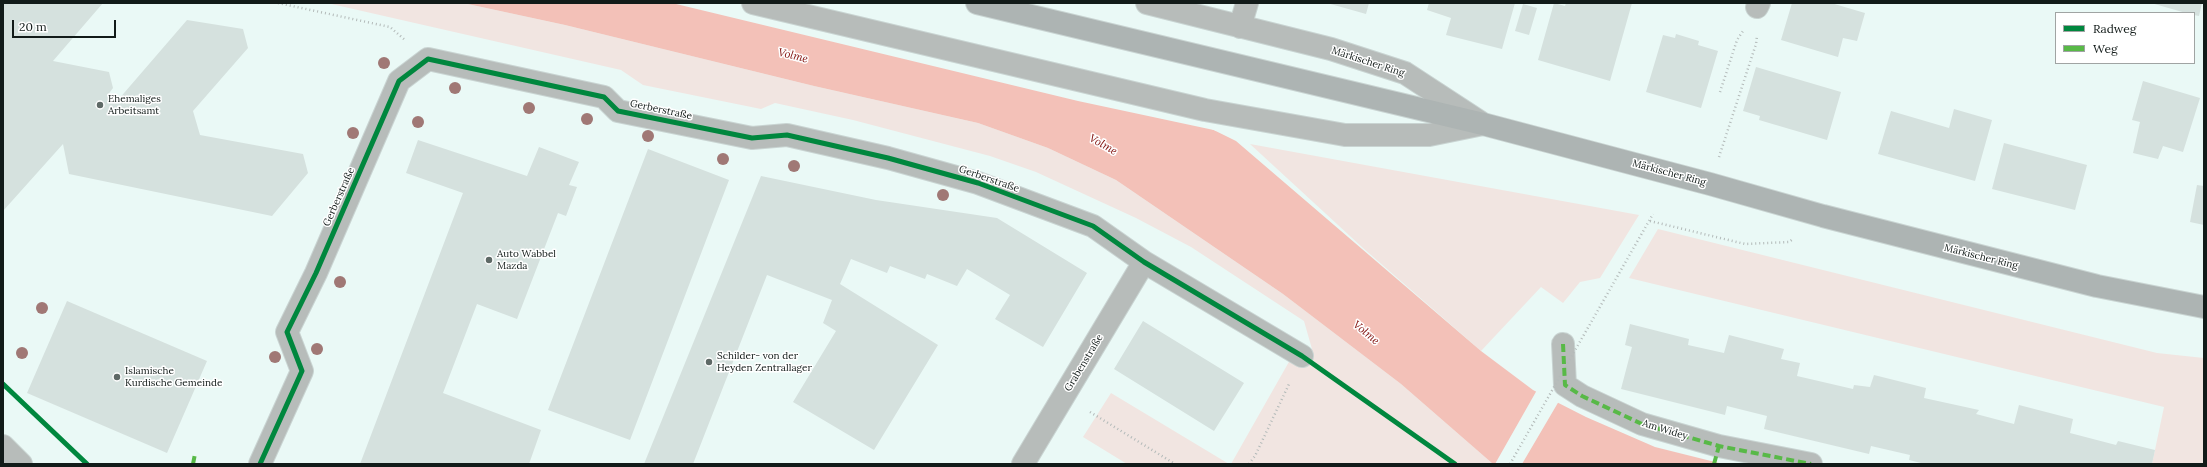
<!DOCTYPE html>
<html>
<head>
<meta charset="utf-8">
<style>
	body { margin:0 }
	#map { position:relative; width:2207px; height:467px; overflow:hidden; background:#eaf9f6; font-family:Lora,serif }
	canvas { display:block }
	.frame { position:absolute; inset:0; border:4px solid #121b19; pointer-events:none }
	.legend { position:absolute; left:2055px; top:12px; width:140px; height:52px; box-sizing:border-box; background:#fff; border:1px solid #a0a4a3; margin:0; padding:5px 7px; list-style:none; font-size:12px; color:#121b19 }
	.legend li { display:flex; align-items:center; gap:8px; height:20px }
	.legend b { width:20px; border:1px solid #a0a4a3 }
	.scale { position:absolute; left:12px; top:20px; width:104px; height:18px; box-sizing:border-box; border:2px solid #121b19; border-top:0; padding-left:5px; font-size:12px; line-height:14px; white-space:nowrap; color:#121b19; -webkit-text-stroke:3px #fff; paint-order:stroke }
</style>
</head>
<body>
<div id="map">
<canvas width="2207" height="467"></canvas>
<div class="frame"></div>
<ul class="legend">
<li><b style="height:5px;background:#00873e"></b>Radweg</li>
<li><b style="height:5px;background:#58b947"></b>Weg</li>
</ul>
<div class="scale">20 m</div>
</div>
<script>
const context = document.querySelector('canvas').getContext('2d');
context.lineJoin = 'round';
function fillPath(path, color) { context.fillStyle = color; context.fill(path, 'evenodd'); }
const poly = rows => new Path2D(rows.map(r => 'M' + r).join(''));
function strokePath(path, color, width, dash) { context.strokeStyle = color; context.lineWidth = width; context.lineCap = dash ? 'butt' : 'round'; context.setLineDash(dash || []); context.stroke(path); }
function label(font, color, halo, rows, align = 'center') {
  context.font = font + ' Lora,serif'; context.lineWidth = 3; context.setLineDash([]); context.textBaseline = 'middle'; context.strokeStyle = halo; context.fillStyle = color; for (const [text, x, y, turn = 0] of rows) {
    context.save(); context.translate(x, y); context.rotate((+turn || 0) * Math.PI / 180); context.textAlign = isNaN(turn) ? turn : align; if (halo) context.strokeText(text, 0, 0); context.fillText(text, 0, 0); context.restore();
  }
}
fillPath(poly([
	[327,3,463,3,565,25,814,86,978,123,1048,148,1116,180,1283,294,1401,384,1493,464,1231,464,1290,360,1312,349,1304,321,1191,247,1136,218,1036,172,990,156,853,120,775,103,761,109,643,85,621,70],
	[1250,144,1639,215,1600,278,1580,282,1563,303,1541,287,1481,351,1363,248],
	[1658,229,2157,353,2204,358,2204,464,2152,464,2164,407,1629,278],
	[1111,393,1229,464,1127,464,1083,437]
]), '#f1e5e1');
fillPath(poly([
	[463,3,842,3,1096,72,1236,141,1481,351,1533,390,1586,417,1655,447,1723,464,1493,464,1401,384,1283,294,1116,180,1048,148,978,123,814,86,565,25]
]), '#f3c1b8');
fillPath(poly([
	[672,3,847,3,864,7,1097,70,1223,132,1078,101],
	[1537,390,1559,401,1522,464,1495,464]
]), '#eaf9f6');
fillPath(poly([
	[3,3,103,3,53,61,109,72,113,88,107,96,118,100,187,20,243,29,248,48,193,111,200,135,303,154,308,173,272,216,69,174,63,144,3,211],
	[1327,3,1369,3,1366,14],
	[1429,3,1515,3,1502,49,1446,35,1451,18,1427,10],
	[1554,3,1565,6,1566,3,1632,3,1610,81,1538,60],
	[1792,3,1831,3,1865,13,1857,41,1843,38,1838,57,1781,40],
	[2151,3,2202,3,2199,16,2194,15,2194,13,2186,13],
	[1523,4,1537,8,1529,35,1515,31],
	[1676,34,1699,41,1698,45,1718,51,1701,108,1646,92,1663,35,1675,38],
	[1756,67,1841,92,1827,140,1759,120,1760,116,1743,111],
	[2143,81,2200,98,2183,152,2163,146,2158,159,2133,153,2140,122,2132,120],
	[1954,109,1992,120,1975,181,1878,154,1891,111,1949,128],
	[418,140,527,176,539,147,579,162,569,185,577,187,566,216,558,213,517,319,477,304,443,393,541,430,529,464,360,464,463,193,406,173],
	[2004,143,2087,165,2075,210,1992,189],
	[648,149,729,180,630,440,548,410],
	[761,176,876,200,997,218,1087,273,1043,347,995,319,1010,295,967,269,957,286,927,274,925,279,890,266,887,273,851,259,840,284,938,345,874,450,793,402,836,331,823,323,832,300,767,275,693,464,644,464],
	[2197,185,2204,186,2204,225,2190,222],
	[67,301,207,361,167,453,27,393],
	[1143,321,1244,383,1214,431,1114,369],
	[1630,324,1689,339,1688,345,1724,353,1729,335,1784,349,1781,359,1800,363,1797,376,1853,389,1854,385,1870,387,1874,375,1926,388,1924,398,1979,410,1976,414,2014,424,2019,405,2073,419,2070,433,2116,445,2118,441,2155,450,2152,464,1925,464,1909,460,1910,455,1871,446,1869,454,1764,429,1767,416,1727,406,1725,415,1621,389,1632,347,1625,345]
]), '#d5e1de');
const minor = poly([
	[753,3,1205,110,1345,135,1429,135,1483,124],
	[1147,3,1331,49,1405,73,1480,122],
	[1757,7,1759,3],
	[1240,27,1247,3],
	[1563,344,1565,385,1582,396,1642,424,1719,446,1811,464],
	[3,446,21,464],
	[260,464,302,371,287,332,316,273,399,81,428,59,604,97,618,111,752,138,787,135,888,158,978,183,1093,226,1144,262,1302,356],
	[1023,464,1144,262]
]);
const major = poly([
	[977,3,1483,124,1710,184,1823,216,2097,286,2204,307]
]);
strokePath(minor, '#c9d4d2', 24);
strokePath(major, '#c9d4d2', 24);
strokePath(poly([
	[278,3,390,27,405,40],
	[1720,92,1737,40,1743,31],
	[1719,157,1756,44,1757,36],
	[1650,221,1745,244,1789,242,1793,239],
	[1090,412,1175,464],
	[1249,464,1255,456,1290,382]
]), '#b3bab9', 2.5, [1, 3]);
strokePath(minor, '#b7bcba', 22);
strokePath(major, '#adb4b3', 22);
strokePath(poly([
	[1510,464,1653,214]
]), '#b3bab9', 2.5, [1, 3]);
strokePath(poly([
	[1563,344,1565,385,1582,396,1642,424,1719,446,1811,464],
	[193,464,195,454],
	[1714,464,1719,446]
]), '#58b947', 4, [8, 4]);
strokePath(poly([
	[3,384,87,464],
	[260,464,302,371,287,332,316,273,399,81,428,59,604,97,618,111,752,138,787,135,888,158,978,183,1093,226,1144,262,1302,356,1455,464]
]), '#00873e', 5);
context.fillStyle = '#a07875';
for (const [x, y] of [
	[384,63],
	[455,88],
	[529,108],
	[587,119],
	[418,122],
	[353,133],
	[648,136],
	[723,159],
	[794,166],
	[943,195],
	[340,282],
	[42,308],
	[317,349],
	[22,353],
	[275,357]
]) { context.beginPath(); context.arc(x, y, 6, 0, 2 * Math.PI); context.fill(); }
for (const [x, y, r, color] of [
	[100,105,4,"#5e6966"],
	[489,260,4,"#5e6966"],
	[709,362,4,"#5e6966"],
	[117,377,4,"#5e6966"]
]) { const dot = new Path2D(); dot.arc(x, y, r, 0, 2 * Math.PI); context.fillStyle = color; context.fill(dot); strokePath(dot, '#fff', 1.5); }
label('10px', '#121b19', '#fff', [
	["Märkischer Ring",1368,62,18],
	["Gerberstraße",661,110,12],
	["Märkischer Ring",1669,173,15],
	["Gerberstraße",989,179,19],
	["Gerberstraße",339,197,-66],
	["Märkischer Ring",1981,257,14],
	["Grabenstraße",1084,363,-59],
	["Am Widey",1665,430,17]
]);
label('10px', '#121b19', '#fff', [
	["Ehemaliges",108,99],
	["Arbeitsamt",108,111],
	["Auto Wabbel",497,254],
	["Mazda",497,266],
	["Schilder- von der",717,356],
	["Heyden Zentrallager",717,368],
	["Islamische",125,371],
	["Kurdische Gemeinde",125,383]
], 'left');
label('italic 11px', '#800d0a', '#fff', [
	["Volme",793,56,14],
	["Volme",1103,145,30],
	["Volme",1366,333,40]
]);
</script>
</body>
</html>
